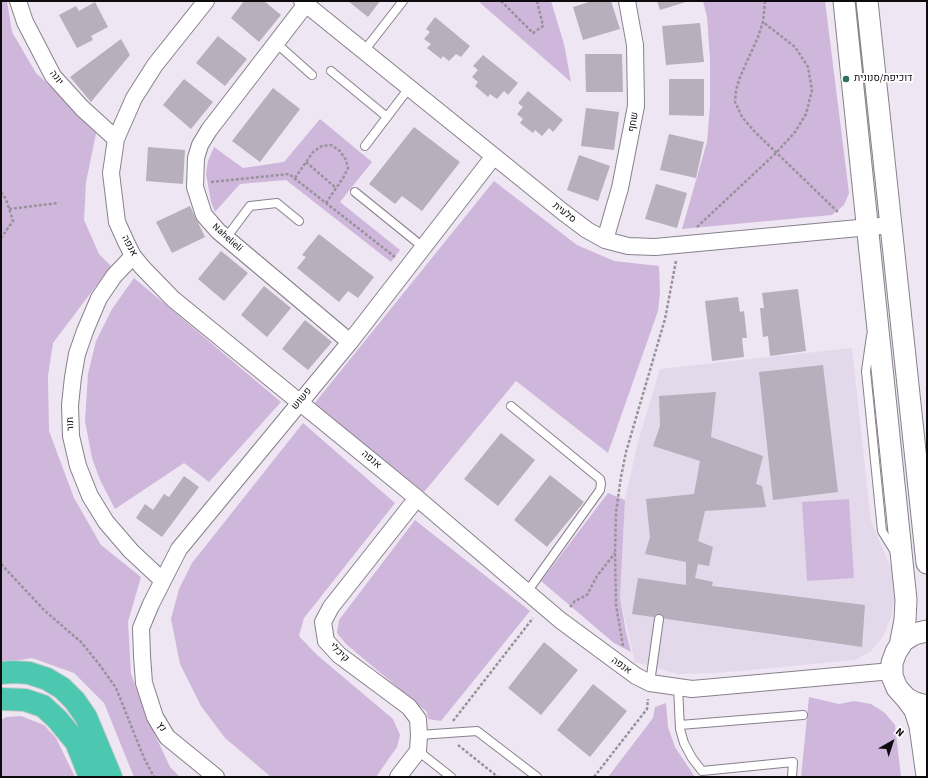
<!DOCTYPE html>
<html>
<head>
<meta charset="utf-8">
<style>
	body { margin:0 }
	#map { position:relative; width:928px; height:778px; overflow:hidden; background:#eee6f2; font-family:"Source Sans 3",sans-serif }
	canvas { display:block }
	.frame { position:absolute; inset:0; border:2px solid #0e0b0f; pointer-events:none }
	.north { position:absolute; left:872px; top:722px; width:40px; height:40px; -webkit-text-stroke:3px #fff; paint-order:stroke; rotate:39deg; font-size:11px; font-weight:700; line-height:16px; text-align:center; color:#0e0b0f }
	.north::after { content:''; display:block; margin:auto; width:14px; height:18px; background:#0e0b0f; clip-path:polygon(50% 0,100% 100%,50% 72%,0 100%) }
</style>
</head>
<body>
<div id="map">
<canvas width="928" height="778"></canvas>
<div class="frame"></div>
<div class="north">N</div>
</div>
<script>
const context = document.querySelector('canvas').getContext('2d');
context.lineJoin = 'round';
function fillPath(path, color) { context.fillStyle = color; context.fill(path, 'evenodd'); }
const poly = rows => new Path2D(rows.map(r => 'M' + r).join(''));
function strokePath(path, color, width, dash) { context.strokeStyle = color; context.lineWidth = width; context.lineCap = dash ? 'butt' : 'round'; context.setLineDash(dash || []); context.stroke(path); }
function label(font, color, halo, rows, align = 'center') {
  context.font = font + ' "Source Sans 3",Heebo,sans-serif'; context.lineWidth = 3.5; context.setLineDash([]); context.textBaseline = 'middle'; context.strokeStyle = halo; context.fillStyle = color; for (const [text, x, y, turn = 0] of rows) {
    context.save(); context.translate(x, y); context.rotate((+turn || 0) * Math.PI / 180); context.textAlign = isNaN(turn) ? turn : align; if (halo) context.strokeText(text, 0, 0); context.fillText(text, 0, 0); context.restore();
  }
}
fillPath(poly([
	[852,348,871,521,891,568,894,598,892,613,884,635,871,651,855,660,717,673,678,674,635,662,620,598,625,500,638,442,660,369]
]), '#e4d8eb');
fillPath(poly([
	[1,1,7,1,12,32,36,73,97,129,86,182,84,220,99,254,111,266,53,343,48,376,49,431,74,498,101,545,141,577,128,622,131,674,149,722,170,767,180,777,134,777,104,703,74,673,32,658,1,663],
	[478,1,551,1,564,44,571,82],
	[703,1,825,1,849,193,844,205,832,215,682,229,707,142,710,106,710,59,707,17],
	[320,119,372,162,340,202,400,250,391,262,286,180,240,184,215,212,211,202,206,174,208,161,214,147,243,168,284,162],
	[494,181,577,245,614,261,659,266,660,293,658,311,608,453,516,381,424,492,314,404],
	[134,278,281,402,209,482,184,463,115,509,100,480,92,458,85,421,88,374,96,341,112,309],
	[303,423,395,503,304,618,299,636,316,654,393,719,400,735,397,747,376,777,271,777,225,738,201,706,180,664,171,619,179,589,192,563],
	[608,493,625,500,620,598,626,632,631,652,614,643,541,581],
	[849,499,854,578,807,581,802,502],
	[415,520,530,611,441,721,428,719,427,712,346,644,337,633,339,620],
	[809,697,839,704,854,701,871,704,885,713,895,725,901,777,801,777],
	[666,703,668,727,675,747,695,777,608,777,653,718,655,707],
	[21,716,44,725,56,738,75,777,1,777,1,720,6,717]
]), '#cfb7db');
fillPath(poly([
	[244,1,264,1,281,15,259,42,231,18],
	[348,1,380,1,368,17],
	[592,1,611,1,620,29,583,40,573,7],
	[657,1,689,1,660,10],
	[95,2,108,27,91,36,93,40,77,48,59,15,76,6,79,11],
	[435,17,470,46,461,57,456,54,449,61,443,56,441,59,427,48,431,44,424,39,430,32,426,29],
	[700,23,704,62,666,65,662,26],
	[218,36,247,59,225,86,196,63],
	[121,39,130,55,91,102,70,77],
	[585,54,622,54,623,92,586,92],
	[483,55,518,83,508,95,504,91,497,99,490,94,488,97,475,86,478,82,472,77,478,70,473,66],
	[184,79,213,102,191,129,163,105],
	[669,79,704,79,704,116,669,115],
	[273,88,300,109,260,162,232,141],
	[528,91,563,120,553,132,549,128,542,136,535,130,533,133,520,123,523,119,517,114,523,107,518,103],
	[586,108,619,112,614,150,581,146],
	[414,127,460,162,422,211,402,196,395,204,369,184],
	[669,134,704,142,696,178,660,170],
	[148,147,185,150,183,184,146,181],
	[579,155,610,166,598,201,567,190],
	[656,184,687,193,677,228,645,219],
	[190,206,205,237,172,253,156,222],
	[319,234,374,277,358,298,348,291,339,302,297,268,306,257,302,255],
	[221,251,248,273,224,301,198,279],
	[264,286,291,308,267,337,241,315],
	[798,289,806,351,770,356,768,336,763,337,760,308,764,308,762,293],
	[738,297,740,312,744,311,747,338,742,338,744,357,712,361,705,301],
	[305,320,332,342,308,370,282,349],
	[823,365,838,492,773,500,759,372],
	[716,392,711,437,763,456,756,484,762,486,766,507,705,511,698,541,713,547,709,566,698,564,695,578,713,582,712,586,865,605,862,647,632,614,638,578,686,585,686,562,645,554,650,537,646,499,694,494,700,461,653,446,660,426,659,396],
	[501,433,535,460,498,506,464,479],
	[550,475,584,502,547,547,514,520],
	[184,476,199,487,162,537,136,518,145,504,153,510,164,494,169,497],
	[544,642,578,670,541,715,508,688],
	[593,684,627,711,590,757,557,730]
]), '#b7afbb');
const service = poly([
	[276,43,312,75],
	[364,51,403,1],
	[331,71,387,117],
	[365,146,409,88],
	[355,192,423,247],
	[226,238,250,206,277,203,299,221],
	[871,336,866,371,882,531,895,552],
	[511,406,600,479,601,484,600,490,527,592],
	[650,683,659,619],
	[678,687,680,729,684,743,692,758,702,771,793,762,792,777],
	[680,725,803,715],
	[419,735,477,731,537,777],
	[418,751,451,777]
]);
const minor = poly([
	[18,1,25,22,53,76,82,108,116,139],
	[206,1,155,65,134,98,116,139,111,173,117,222,126,242,133,256,142,267,173,299,417,498,560,620,636,676,650,683,692,689,892,671],
	[302,1,563,212,587,230,605,240,628,246,655,247,891,225],
	[306,4,209,130,200,145,196,158,195,187,204,215,218,231,350,342],
	[605,240,620,188,636,106,635,45,627,1],
	[133,256,114,276,99,298,85,331,77,354,73,377,70,405,71,436,78,466,90,496,106,522,131,551,162,580],
	[216,777,167,737,155,717,144,683,142,656,141,628,151,604,179,549,350,342,494,156],
	[398,777,418,751,419,735,418,719,409,707,339,655,326,641,323,622,331,607,417,498]
]);
const tertiary = poly([
	[844,1,906,600,905,620,900,646],
	[867,1,927,563],
	[927,631,914,634,903,641,896,652,892,663,892,676,897,688,906,698,915,703,927,706],
	[906,698,915,710,920,726,927,776]
]);
const trunk = poly([
	[1,673,13,672,29,673,47,679,62,688,75,701,86,717,111,777],
	[1,699,25,700,43,706,57,719,76,742,90,777]
]);
strokePath(service, '#88818c', 10);
strokePath(minor, '#88818c', 18);
strokePath(tertiary, '#88818c', 23);
strokePath(trunk, '#cac9ca', 24);
strokePath(poly([
	[501,1,533,33,543,26,537,1],
	[765,1,763,22,758,37,740,77,736,90,735,102,742,117,755,132,839,213],
	[306,162,336,188],
	[295,178,313,152,322,146,331,145,340,151,346,160,348,168,343,178,326,203],
	[211,182,289,174,395,257],
	[1,192,6,199,13,221,1,238],
	[9,209,58,203],
	[697,227,776,153,795,132,806,114,812,90,808,67,795,47,763,22],
	[1,564,45,611,81,642,99,664,116,688,144,758,154,777],
	[570,607,575,601,587,595,597,576,615,553],
	[623,646,616,605,615,553,616,512,621,477,626,452,665,319,676,261],
	[453,721,533,618],
	[458,745,498,777],
	[594,777,647,709,648,699]
]), '#98929b', 2.5, [3, 2]);
strokePath(service, '#fff', 8);
strokePath(minor, '#fff', 16);
strokePath(tertiary, '#fff', 21);
strokePath(trunk, '#4cc8b0', 22);
for (const [x, y, r, color] of [
	[846,79,4,"#2e7061"]
]) { const dot = new Path2D(); dot.arc(x, y, r, 0, 2 * Math.PI); context.fillStyle = color; context.fill(dot); strokePath(dot, '#fff', 1.5); }
label('10px', '#0e0b0f', '#fff', [
	["יונה",56,78,53],
	["שחף",634,122,-81],
	["סלעית",564,213,38],
	["Nahelieli",227,238,42],
	["אנפה",129,246,61],
	["פשוש",302,399,-50],
	["תור",71,424,-93],
	["אנפה",371,460,40],
	["קיכלי",339,653,43],
	["אנפה",621,666,35],
	["נץ",161,727,57]
]);
label('10px', '#0e0b0f', '#fff', [
	["דוכיפת/סנונית",854,79]
], 'left');
</script>
</body>
</html>
